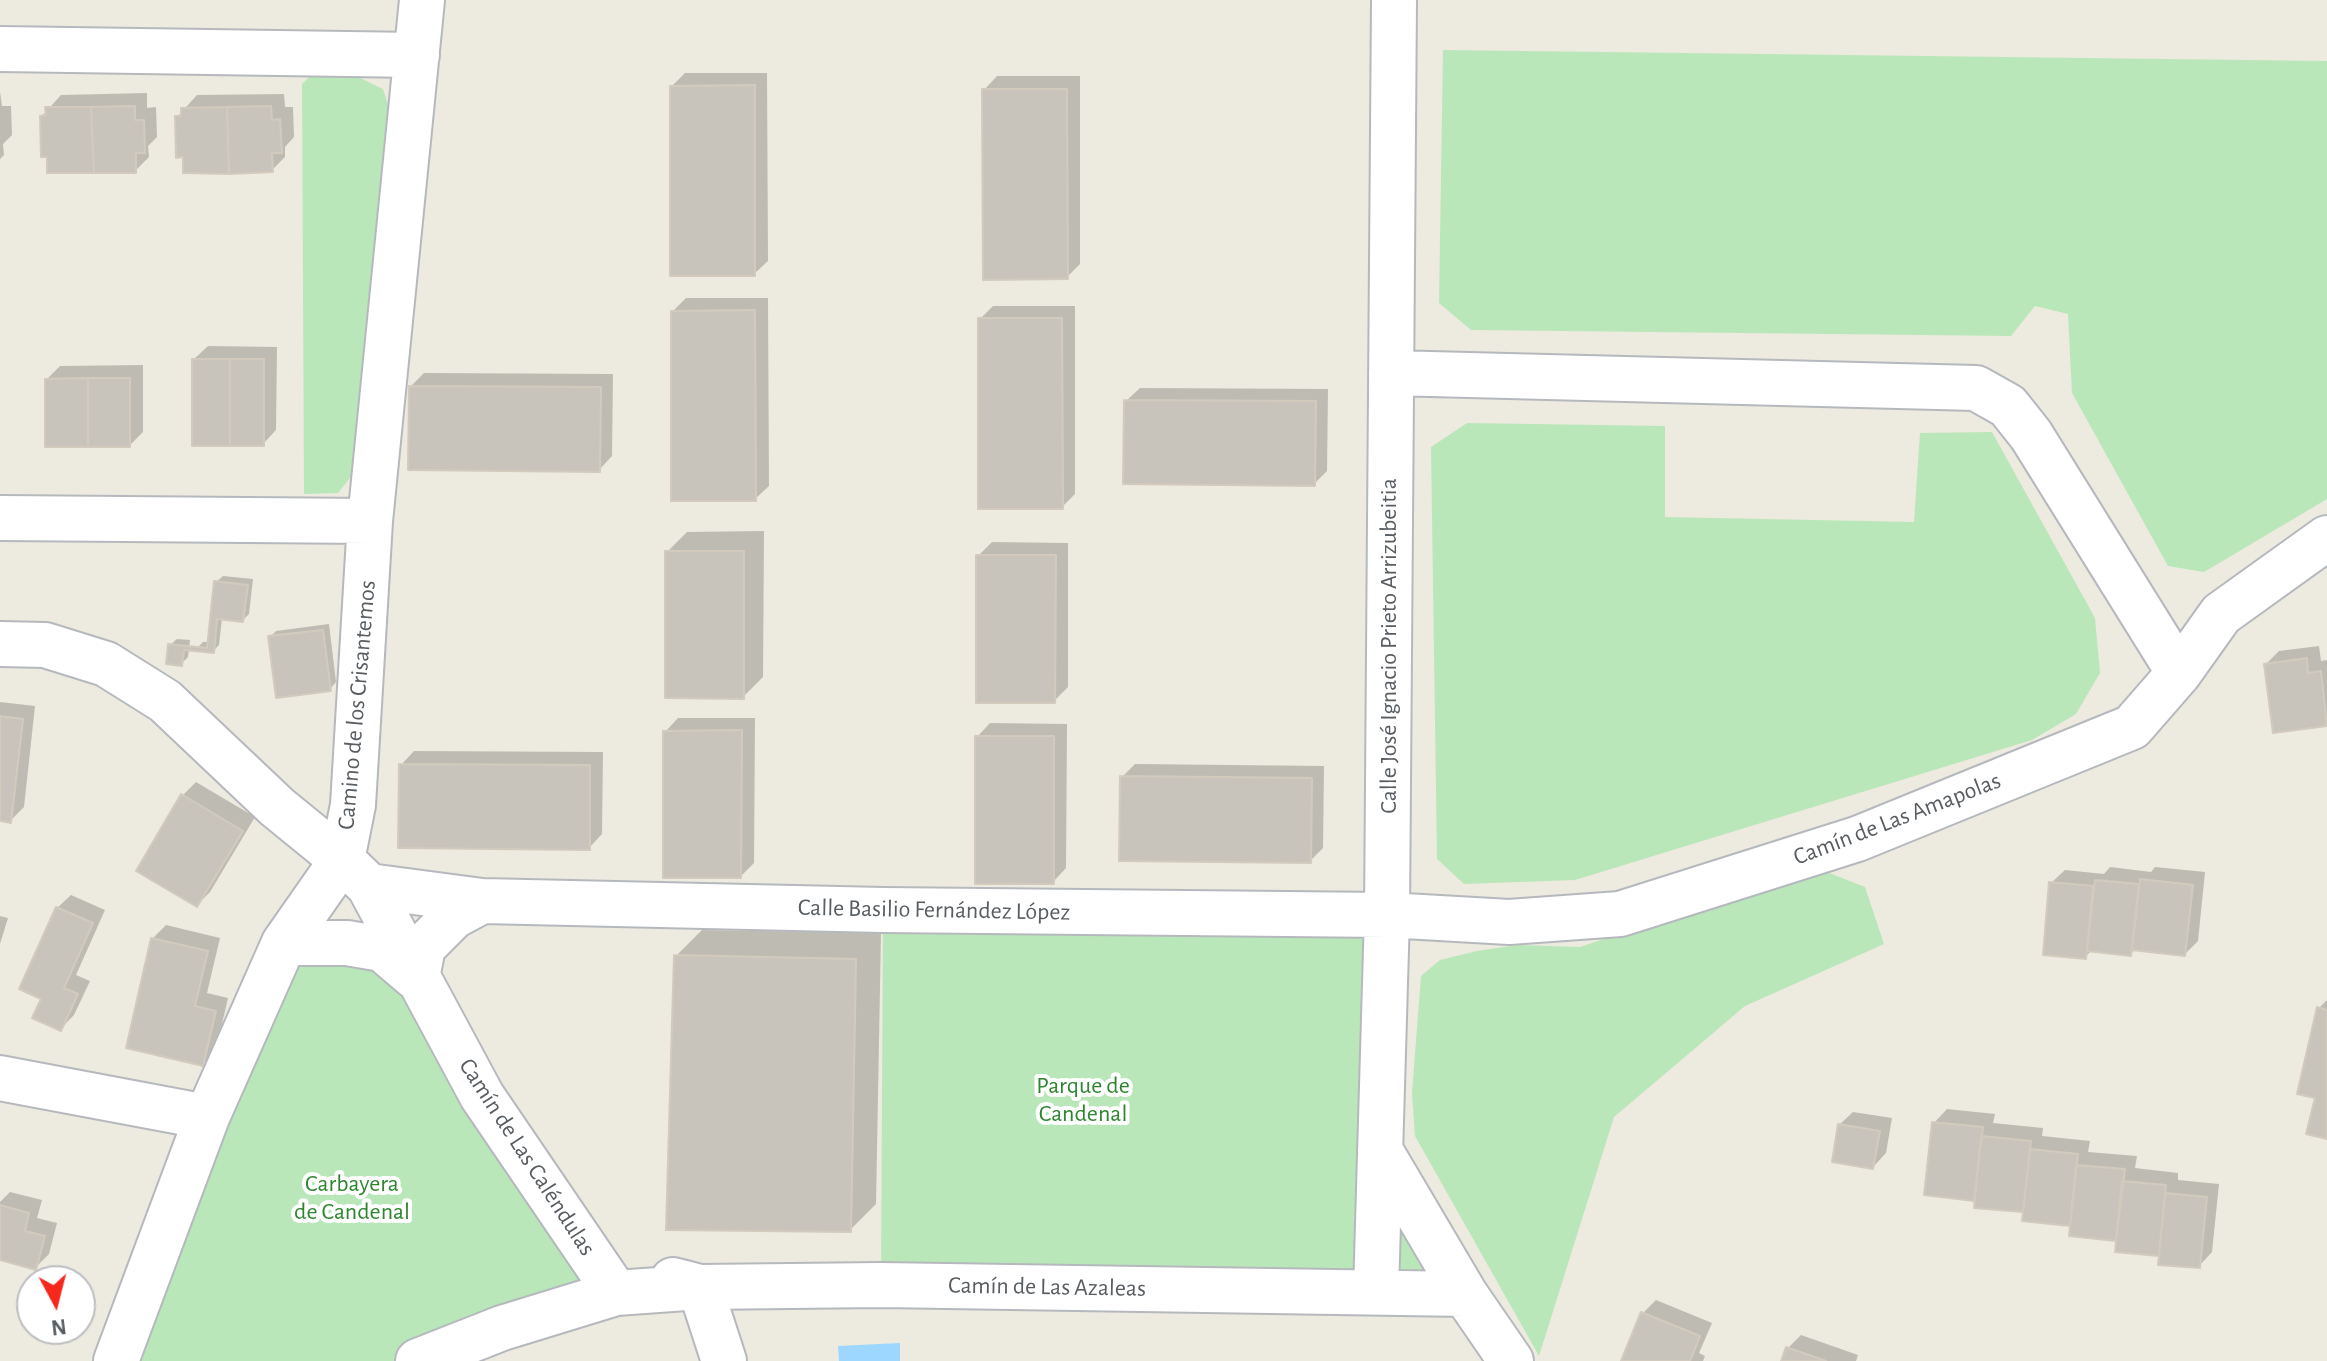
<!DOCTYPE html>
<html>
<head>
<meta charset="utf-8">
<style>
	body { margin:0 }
	#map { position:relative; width:2327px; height:1361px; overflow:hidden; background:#edeadf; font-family:"Alegreya Sans",sans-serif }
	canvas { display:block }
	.north { position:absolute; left:16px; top:1265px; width:80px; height:80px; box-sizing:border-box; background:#fff; border:2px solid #bcbec0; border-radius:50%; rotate:173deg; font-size:22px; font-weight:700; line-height:32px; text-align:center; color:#585d62 }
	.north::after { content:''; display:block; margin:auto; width:28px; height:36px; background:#f6281c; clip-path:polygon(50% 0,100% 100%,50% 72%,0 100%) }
</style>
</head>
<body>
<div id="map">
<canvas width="2327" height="1361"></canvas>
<div class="north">N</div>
</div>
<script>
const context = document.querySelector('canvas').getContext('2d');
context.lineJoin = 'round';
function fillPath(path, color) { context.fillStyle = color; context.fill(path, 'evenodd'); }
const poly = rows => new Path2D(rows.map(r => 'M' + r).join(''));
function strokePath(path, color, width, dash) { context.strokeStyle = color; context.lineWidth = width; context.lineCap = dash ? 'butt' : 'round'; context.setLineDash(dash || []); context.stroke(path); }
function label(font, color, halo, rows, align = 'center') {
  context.font = font + ' "Alegreya Sans",sans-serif'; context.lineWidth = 8; context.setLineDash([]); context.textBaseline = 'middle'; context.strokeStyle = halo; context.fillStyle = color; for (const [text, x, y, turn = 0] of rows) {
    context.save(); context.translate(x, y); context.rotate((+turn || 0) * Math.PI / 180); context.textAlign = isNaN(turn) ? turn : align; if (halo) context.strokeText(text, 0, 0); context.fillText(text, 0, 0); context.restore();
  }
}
fillPath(poly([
	[1443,50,2327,61,2327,499,2204,572,2168,566,2072,393,2068,314,2035,306,2011,336,1471,330,1439,303],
	[315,71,358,77,383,89,393,120,355,472,338,493,304,494,302,84],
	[1467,423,1665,426,1665,517,1914,522,1920,433,1992,432,2095,618,2100,673,2076,714,2032,740,1575,880,1464,884,1437,859,1431,447],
	[1814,867,1865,887,1884,944,1745,1006,1614,1117,1539,1356,1415,1136,1412,1093,1421,976,1440,960,1477,951,1518,945,1580,947],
	[883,910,1387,915,1376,1292,881,1285],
	[284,943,382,949,585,1272,574,1294,418,1361,116,1361],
	[1400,1215,1430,1268,1424,1271,1396,1270]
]), '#bae7b9');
fillPath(poly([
	[900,1343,900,1361,839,1361,838,1346]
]), '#9dd7ff');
fillPath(poly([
	[685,73,767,73,768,261,754,274,672,86],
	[997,76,1080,76,1080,264,1067,277,984,90],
	[0,92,2,106,11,106,12,135,3,144,4,155,0,159],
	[147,93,147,108,156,107,157,137,148,146,149,157,135,171,42,116,61,95],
	[284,94,285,107,293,107,294,137,285,147,285,157,272,170,177,117,197,95],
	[686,298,768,298,769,486,755,499,673,311],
	[993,306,1075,306,1075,494,1062,507,980,319],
	[208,346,277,347,276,430,263,444,194,359],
	[143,365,143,432,130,445,47,379,60,366],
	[424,373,613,374,612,456,599,470,411,386],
	[1140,388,1328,389,1327,471,1314,484,1126,401],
	[764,531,763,677,743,697,667,552,687,532],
	[992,542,1068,543,1068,687,1054,701,978,556],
	[223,576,253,579,249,614,243,620,222,618,219,645,213,651,197,648,203,642,209,642,216,582],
	[329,624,336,682,330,689,270,637,276,631],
	[177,639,190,640,188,657,181,664,170,645],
	[2319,646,2321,661,2327,660,2327,724,2275,731,2266,664,2279,651],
	[0,702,35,706,24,807,10,821,0,819],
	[678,718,755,718,754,863,741,876,665,732],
	[990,723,1067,724,1066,868,1053,882,977,737],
	[414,751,603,752,602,834,589,848,401,765],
	[1135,764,1324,766,1323,848,1310,861,1122,777],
	[196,782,255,817,210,892,197,905,183,795],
	[2110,867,2151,872,2155,867,2205,872,2198,941,2185,954,2136,948,2131,954,2092,950,2085,957,2051,883,2065,870,2104,874],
	[71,895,105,910,76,975,90,981,74,1015,61,1028,44,998,57,908],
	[0,916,8,918,0,944],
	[166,925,220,938,207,993,228,998,216,1050,203,1064,152,939],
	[702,930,881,933,876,1204,850,1230,676,956],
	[2327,1000,2327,1137,2317,1097,2319,1008],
	[1947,1109,1995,1114,1993,1123,2043,1128,2042,1136,2090,1141,2088,1152,2137,1156,2135,1168,2178,1173,2178,1180,2219,1184,2212,1252,2199,1266,2119,1240,2071,1235,2072,1224,2025,1211,1976,1199,1927,1193,1934,1123],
	[1853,1112,1892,1118,1886,1153,1873,1167,1839,1125],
	[10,1192,42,1200,37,1218,57,1223,49,1254,35,1268,0,1258,0,1202],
	[1656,1300,1712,1323,1699,1353,1705,1356,1703,1361,1624,1361,1643,1313],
	[1801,1335,1858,1355,1856,1361,1783,1361,1788,1348]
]), '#0003');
const building = poly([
	[755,85,755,276,670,276,670,86,755,85],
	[982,89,1067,89,1068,279,983,280,982,89],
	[135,106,135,120,144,120,145,153,136,153,136,173,94,173,91,107,135,106],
	[271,106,272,120,280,119,282,153,272,153,273,172,229,174,227,107,271,106],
	[45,107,91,107,94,173,47,173,47,157,41,157,40,116,46,115,45,107],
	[227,107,229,174,183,173,183,157,176,158,175,116,181,116,181,108,227,107],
	[755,310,756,501,671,501,671,311,755,310],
	[978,318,1062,318,1063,509,978,509,978,318],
	[192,359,230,359,230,446,192,446,192,359],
	[230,359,264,359,264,446,230,446,230,359],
	[88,378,130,378,130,447,88,447,88,378],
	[88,378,88,447,45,447,45,379,88,378],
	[409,386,601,387,600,472,408,470,409,386],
	[1124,400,1316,401,1315,486,1123,484,1124,400],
	[665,551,744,551,744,699,665,698,665,551],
	[976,555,1056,555,1055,703,976,703,976,555],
	[214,581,248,585,243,622,217,619,214,653,184,650,182,666,166,664,168,644,207,648,214,581],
	[323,630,331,691,276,698,268,636,323,630],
	[2307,658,2308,673,2321,671,2327,726,2273,733,2264,664,2307,658],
	[0,716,23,719,11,823,0,821,0,716],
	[742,730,741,878,663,878,663,731,742,730],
	[975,736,1054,736,1054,884,975,884,975,736],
	[399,764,590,765,590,850,398,848,399,764],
	[1120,776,1312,778,1311,863,1119,861,1120,776],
	[181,794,243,831,197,907,136,871,181,794],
	[2140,879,2193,885,2185,956,2132,950,2140,879],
	[2095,880,2139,884,2131,956,2087,951,2095,880],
	[2049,882,2093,886,2086,959,2043,955,2049,882],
	[56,907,93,923,64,988,78,994,61,1031,32,1018,41,999,19,989,56,907],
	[151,938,208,951,195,1006,216,1011,203,1066,126,1048,151,938],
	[674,955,856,959,851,1232,666,1230,674,955],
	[2317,1007,2327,1010,2327,1139,2306,1134,2315,1098,2297,1094,2317,1007],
	[1932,1122,1983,1127,1974,1201,1924,1195,1932,1122],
	[1838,1124,1880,1131,1873,1169,1832,1162,1838,1124],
	[1981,1136,2031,1141,2023,1212,1974,1208,1981,1136],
	[2030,1149,2078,1154,2070,1226,2022,1221,2030,1149],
	[2076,1165,2125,1169,2116,1241,2069,1236,2076,1165],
	[2122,1181,2166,1185,2159,1256,2115,1252,2122,1181],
	[2165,1193,2207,1197,2200,1268,2158,1265,2165,1193],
	[0,1205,29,1213,25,1231,45,1236,36,1270,0,1260,0,1205],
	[1641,1312,1700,1336,1690,1361,1621,1361,1641,1312],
	[1786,1347,1826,1361,1781,1361,1786,1347]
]);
fillPath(building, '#c8c4bc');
strokePath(building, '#d2cbbd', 2);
const minor = poly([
	[0,49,417,55],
	[1391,373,1976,388,2008,406,2031,435,2179,673],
	[0,518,370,521],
	[0,644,45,645,106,664,165,701,277,807,342,860,369,886,482,1096,616,1293],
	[369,886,482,901,883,910,1387,915,1509,922,1620,914,1857,839,2132,727,2179,673,2221,614,2327,538],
	[284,943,347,943,382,949,415,977],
	[417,978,423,947,454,916,482,901],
	[0,1078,207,1117],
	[1380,1150,1465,1294],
	[673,1280,700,1287,724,1361],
	[1376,1292,1387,915,1394,0],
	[116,1361,207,1117,284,943,342,860,353,805,370,521,422,0],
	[418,1361,502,1328,616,1293,700,1287,881,1285,1465,1294,1511,1361]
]);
strokePath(minor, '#b5b9be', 48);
strokePath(minor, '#fff', 44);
label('24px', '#585d62', '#fff', [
	["Calle José Ignacio Prieto Arrizubeitia",1389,646,-90],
	["Camino de los Crisantemos",357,705,-85],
	["Camín de Las Amapolas",1897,819,-21],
	["Calle Basilio Fernández López",934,910,1],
	["Camín de Las Caléndulas",527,1157,57],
	["Camín de Las Azaleas",1047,1287,1]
]);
label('24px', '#2e852f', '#fff', [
	["Parque de",1083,1086],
	["Candenal",1083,1114],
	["Carbayera",352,1184],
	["de Candenal",352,1212]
]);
</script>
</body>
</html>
